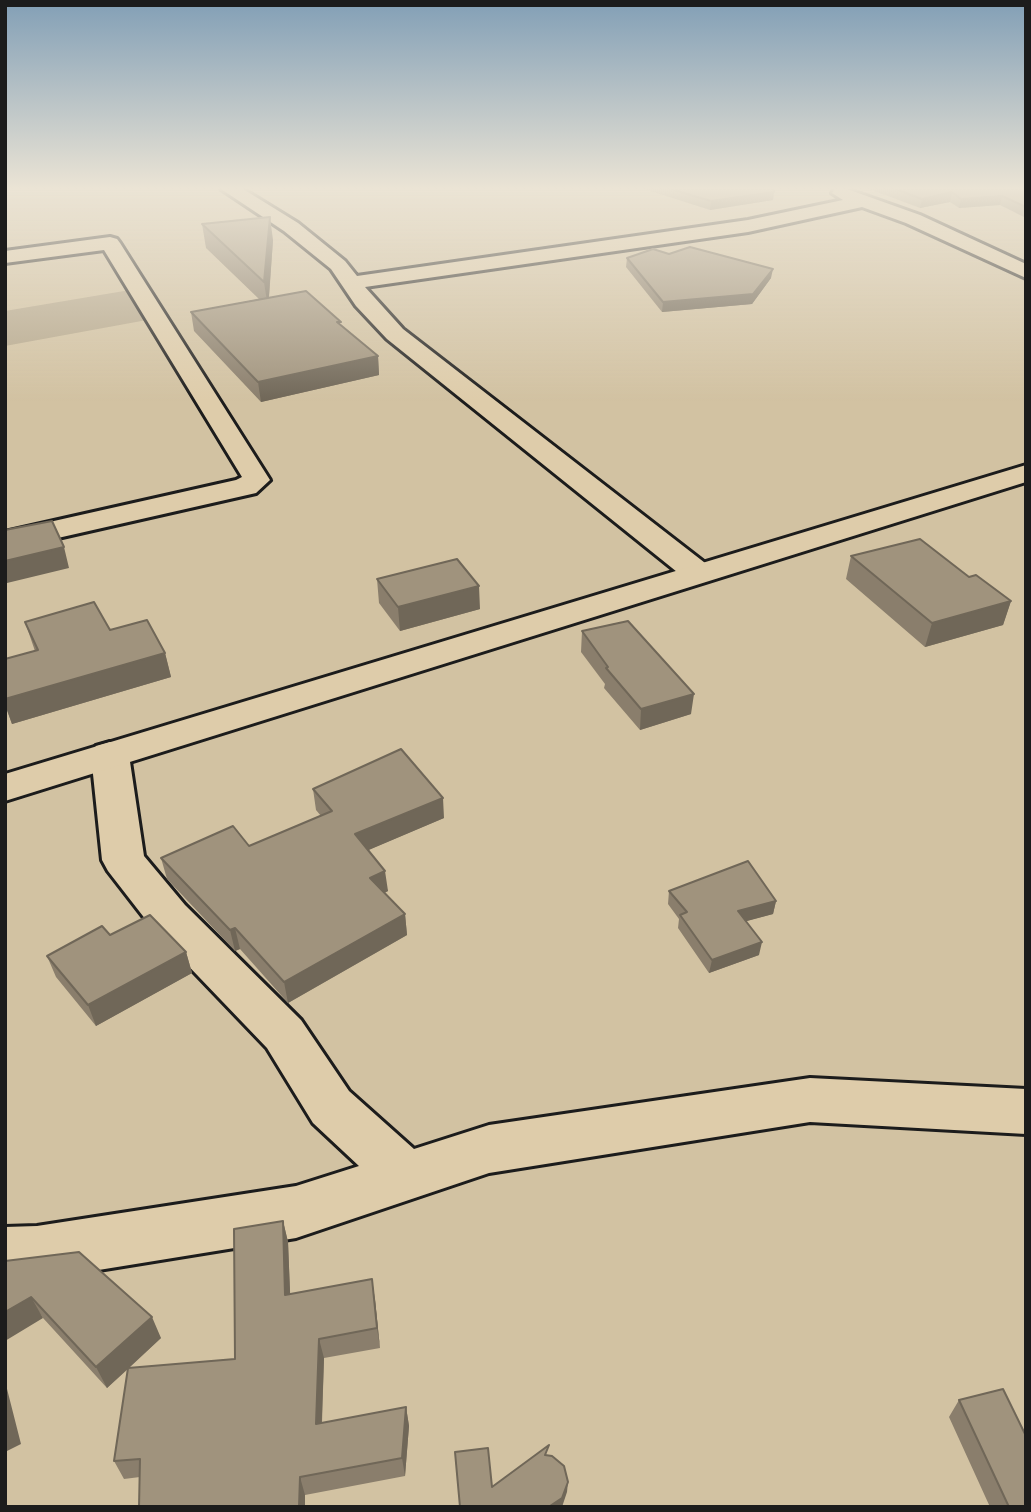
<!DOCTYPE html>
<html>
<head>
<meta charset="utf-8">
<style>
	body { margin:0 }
	#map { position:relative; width:1031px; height:1512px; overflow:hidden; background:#d2c2a2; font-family:"Indie Flower",sans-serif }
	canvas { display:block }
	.frame { position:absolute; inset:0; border:7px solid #1c1c1c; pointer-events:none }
</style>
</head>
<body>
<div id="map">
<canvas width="1031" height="1512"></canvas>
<div class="frame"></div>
</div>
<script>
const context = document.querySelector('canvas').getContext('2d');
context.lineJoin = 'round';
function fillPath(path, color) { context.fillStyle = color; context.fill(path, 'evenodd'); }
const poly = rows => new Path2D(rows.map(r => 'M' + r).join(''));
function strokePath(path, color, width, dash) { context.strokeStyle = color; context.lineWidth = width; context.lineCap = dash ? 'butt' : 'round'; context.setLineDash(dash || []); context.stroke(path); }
fillPath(poly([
	[130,290,147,320,5,346,5,311]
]), '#b4a68b');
const street = poly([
	[221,189,243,189,298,223,345,261,357,276,748,220,843,200,832,193,835,189,847,189,920,215,1026,264,1026,278,906,223,862,207,748,232,365,287,403,329,709,566,714,573,709,580,698,583,687,580,387,339,356,306,331,269,284,231,221,189],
	[110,237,117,239,120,243,270,480,256,493,5,550,5,532,236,480,242,477,104,250,5,263,5,251,110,237],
	[110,742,124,746,129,755,144,856,185,905,301,1020,349,1091,414,1149,489,1125,810,1078,1026,1089,1026,1134,810,1122,489,1173,296,1238,37,1280,5,1281,5,1227,37,1226,296,1186,359,1166,313,1123,267,1048,153,929,108,871,102,860,91,755,96,746,110,742]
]);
const primary = poly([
	[1026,465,1026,482,5,801,5,774,1026,465]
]);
strokePath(street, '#1c1c1c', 6);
strokePath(primary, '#1c1c1c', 6);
fillPath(street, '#deccaa');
fillPath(primary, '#deccaa');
fillPath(poly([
	[644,189,774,189,773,200,710,210],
	[869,189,1026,189,1026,218,1000,205,959,208,950,202,920,208],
	[202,224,273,240,269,298,341,326,378,356,379,375,261,402,194,331,191,312,259,299,206,248],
	[669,254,771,278,752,304,662,312,626,267,627,258],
	[851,556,969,577,1011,601,1003,625,925,647,846,579],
	[377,579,480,609,400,631,379,603],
	[25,622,110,630,165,653,171,677,12,724,5,705,5,659,35,651],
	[582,631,691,714,640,730,604,688,605,684,581,652],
	[313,789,444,818,368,850,388,891,384,893,405,914,407,935,288,1003,240,949,235,951,167,879,161,858,249,846,321,816,316,810],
	[669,891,776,901,773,914,746,921,759,955,709,973,678,928,679,919,668,904],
	[110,935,186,952,192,973,96,1026,56,977,47,956],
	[283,1221,288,1242,290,1294,375,1300,380,1348,324,1358,322,1423,406,1407,409,1426,405,1476,305,1495,305,1507,139,1507,140,1477,124,1479,114,1461,128,1369,107,1388,43,1318,5,1261,161,1338,129,1368,235,1359],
	[959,1400,1026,1507,990,1507,949,1417]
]), '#8a7e6c');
fillPath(poly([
	[774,192,773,200,710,210,711,201],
	[952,192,950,202,920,208,922,199],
	[1002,196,1000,205,959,208,961,199],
	[270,217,273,240,268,308,264,282],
	[773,269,771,278,752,304,662,312,663,302],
	[378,356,379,375,261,402,258,382],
	[64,547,69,568,7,583,5,576,5,561],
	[479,586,480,609,400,631,398,607],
	[1011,601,1003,625,925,647,932,623],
	[165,653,171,677,12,724,5,704,5,699],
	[694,694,691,714,640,730,641,709],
	[443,798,444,818,357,855,355,834],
	[385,871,388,891,372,899,370,878],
	[776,901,773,914,736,924,738,911],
	[405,914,407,935,288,1003,284,982],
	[235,928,240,949,235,951,230,930],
	[762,942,759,955,709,973,712,960],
	[186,952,192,973,96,1026,88,1005],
	[283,1221,288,1242,291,1315,285,1295],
	[372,1279,375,1300,380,1348,377,1328],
	[31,1297,43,1318,5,1341,5,1312],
	[152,1317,161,1338,107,1388,96,1367],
	[319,1339,324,1358,321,1442,316,1424],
	[5,1381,21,1444,5,1452],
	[406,1407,409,1426,405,1476,402,1458],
	[300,1477,305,1495,305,1507,299,1507],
	[568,1482,567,1492,562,1507,550,1507]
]), '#706758');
const building = poly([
	[671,189,774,189,774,192,711,201,671,189],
	[896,189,1026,189,1026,207,1002,196,961,199,952,192,922,199,896,189],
	[270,217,264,282,202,224,270,217],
	[690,247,773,269,753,294,663,302,627,258,653,249,669,254,690,247],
	[306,291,341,322,337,322,378,356,258,382,191,312,306,291],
	[52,521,64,547,5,561,5,530,52,521],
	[920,539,969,577,976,575,1011,601,932,623,851,556,920,539],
	[457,559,479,586,398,607,377,579,457,559],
	[94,602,110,630,147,620,165,653,5,699,5,659,38,650,25,622,94,602],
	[628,621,694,694,641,709,606,668,608,667,582,631,628,621],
	[401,749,443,798,355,834,385,871,370,878,405,914,284,982,235,928,230,930,161,858,233,826,249,846,332,811,313,789,401,749],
	[748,861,776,901,738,911,762,942,712,960,680,915,687,912,669,891,748,861],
	[150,915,186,952,88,1005,47,956,102,926,110,935,150,915],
	[283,1221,285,1295,372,1279,377,1328,319,1339,316,1424,406,1407,402,1458,300,1477,299,1507,139,1507,140,1459,114,1461,128,1368,235,1359,234,1229,283,1221],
	[79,1252,152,1317,96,1367,31,1297,5,1312,5,1261,79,1252],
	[1003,1389,1026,1436,1026,1507,1009,1507,959,1400,1003,1389],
	[549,1445,545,1455,552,1456,564,1466,568,1482,562,1498,550,1506,460,1507,455,1452,488,1448,492,1487,549,1445]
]);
fillPath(building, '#a0937d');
strokePath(building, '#706758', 2);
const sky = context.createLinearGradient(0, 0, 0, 401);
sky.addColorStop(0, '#829fb6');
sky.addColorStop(0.47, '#ebe4d5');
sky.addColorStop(1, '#ebe4d500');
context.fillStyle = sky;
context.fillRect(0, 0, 1031, 401);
</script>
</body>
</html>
